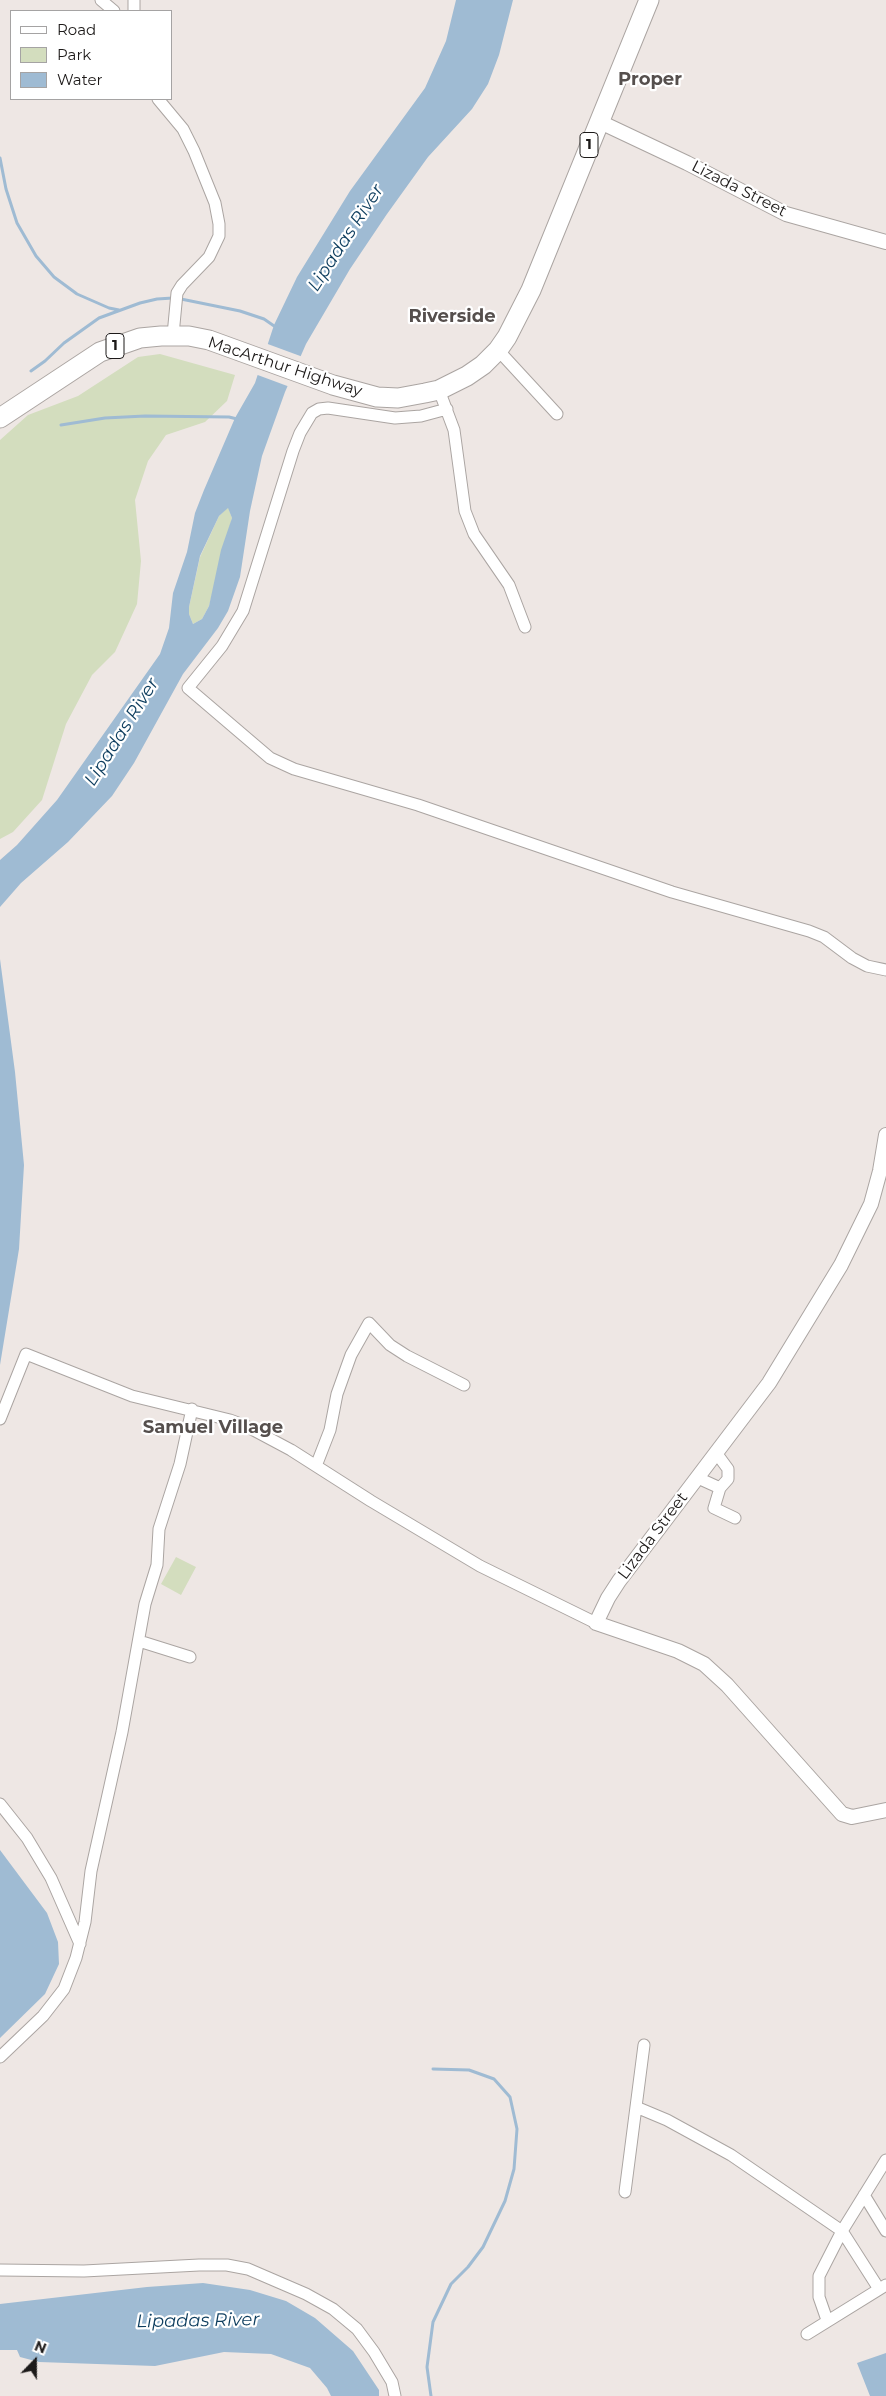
<!DOCTYPE html>
<html>
<head>
<meta charset="utf-8">
<style>
	body { margin:0 }
	#map { position:relative; width:886px; height:2396px; overflow:hidden; background:#eee7e4; font-family:Montserrat,sans-serif }
	canvas { display:block }
	.legend { position:absolute; left:10px; top:10px; width:162px; height:90px; box-sizing:border-box; background:#fff; border:1px solid #a5a3a3; margin:0; padding:6px 9px; list-style:none; font-size:15px; color:#1d1a19 }
	.legend li { display:flex; align-items:center; gap:10px; height:25px }
	.legend b { width:25px; border:1px solid #a5a3a3 }
	.north { position:absolute; left:10px; top:2336px; width:50px; height:50px; -webkit-text-stroke:4px #fff; paint-order:stroke; rotate:22deg; font-size:14px; font-weight:700; line-height:20px; text-align:center; color:#1d1a19 }
	.north::after { content:''; display:block; margin:auto; width:18px; height:22px; background:#1d1a19; clip-path:polygon(50% 0,100% 100%,50% 72%,0 100%) }
</style>
</head>
<body>
<div id="map">
<canvas width="886" height="2396"></canvas>
<ul class="legend">
<li><b style="height:6px;background:#fff"></b>Road</li>
<li><b style="height:14px;background:#d3ddbe"></b>Park</li>
<li><b style="height:14px;background:#9fbbd3"></b>Water</li>
</ul>
<div class="north">N</div>
</div>
<script>
const context = document.querySelector('canvas').getContext('2d');
context.lineJoin = 'round';
function fillPath(path, color) { context.fillStyle = color; context.fill(path, 'evenodd'); }
const poly = rows => new Path2D(rows.map(r => 'M' + r).join(''));
function strokePath(path, color, width, dash) { context.strokeStyle = color; context.lineWidth = width; context.lineCap = dash ? 'butt' : 'round'; context.setLineDash(dash || []); context.stroke(path); }
function label(font, color, halo, rows, align = 'center') {
  context.font = font + ' Montserrat,sans-serif'; context.lineWidth = 4.5; context.setLineDash([]); context.textBaseline = 'middle'; context.strokeStyle = halo; context.fillStyle = color; for (const [text, x, y, turn = 0] of rows) {
    context.save(); context.translate(x, y); context.rotate((+turn || 0) * Math.PI / 180); context.textAlign = isNaN(turn) ? turn : align; if (halo) context.strokeText(text, 0, 0); context.fillText(text, 0, 0); context.restore();
  }
}
fillPath(poly([
	[160,354,235,375,227,401,205,422,166,435,148,461,135,500,141,561,137,604,115,652,92,675,66,724,42,800,13,832,0,839,0,440,28,415,78,396,138,357],
	[228,507,232,518,209,606,202,619,193,624,189,614,189,607,200,557,219,516],
	[176,1557,196,1567,181,1595,161,1584]
]), '#d3ddbe');
fillPath(poly([
	[456,0,513,0,499,55,488,84,472,109,428,157,387,214,350,269,306,344,285,392,262,456,250,511,240,577,228,611,218,628,183,674,134,763,112,796,68,842,21,883,0,907,0,860,17,845,57,800,160,654,169,628,173,593,187,552,195,513,204,490,235,418,255,383,274,325,297,277,350,191,425,88,446,41],
	[228,508,232,518,221,550,209,606,202,619,193,624,189,614,189,607,200,556,219,516],
	[0,959,15,1072,24,1165,19,1249,0,1365],
	[0,1850,47,1913,58,1942,59,1964,45,1994,0,2038],
	[203,2283,250,2290,286,2301,315,2318,353,2351,379,2390,379,2396,331,2396,327,2388,310,2368,271,2354,224,2352,155,2366,39,2362,20,2357,17,2350,0,2350,0,2304,147,2287],
	[886,2353,886,2396,870,2396,857,2363]
]), '#9fbbd3');
fillPath(poly([
	[265,343,303,357,290,387,255,374]
]), '#eee7e4');
strokePath(poly([
	[0,158,6,189,17,223,36,256,54,277,77,294,109,308,119,310],
	[181,299,240,311,264,319,277,328],
	[31,371,45,361,64,343,99,318,140,303,157,299,173,298],
	[61,425,105,418,145,416,229,417,237,419],
	[431,2396,427,2367,433,2322,451,2284,468,2267,483,2247,505,2201,514,2169,517,2129,510,2097,494,2079,469,2070,433,2069]
]), '#9fbbd3', 3);
const minor = poly([
	[101,0,114,11],
	[134,11,134,0],
	[158,99,183,129,194,151,215,203,219,224,219,236,209,257,182,285,177,293,173,335],
	[498,350,557,414],
	[439,390,454,430,465,511,474,534,509,585,525,627],
	[447,409,421,416,395,418,328,408,319,409,312,413,300,433,293,451,243,611,222,646,188,688,270,758,294,769,418,805,672,892,809,931,824,937,852,958,867,966,886,970],
	[0,1419,26,1354,132,1396,230,1420,246,1426,291,1450,371,1501,480,1566,596,1623],
	[717,1454,728,1469,728,1479,720,1488],
	[316,1466,330,1430,337,1394,351,1355,369,1323,390,1345,407,1356,464,1385],
	[698,1478,720,1488,714,1508,735,1518],
	[139,1641,190,1657],
	[0,1804,27,1838,51,1878,80,1944],
	[0,2057,43,2016,64,1989,76,1958,85,1922,91,1871,122,1732,145,1604,157,1565,159,1529,180,1464,192,1409],
	[636,2107,667,2120,731,2155,842,2231,879,2289],
	[625,2192,644,2045],
	[864,2195,886,2231],
	[0,2270,84,2271,199,2265,227,2265,248,2269,306,2294,333,2309,357,2329,374,2352,392,2382,395,2396],
	[827,2320,819,2297,819,2276,842,2231,886,2160],
	[807,2334,886,2285]
]);
const tertiary = poly([
	[598,121,687,163,786,214,886,242],
	[886,1135,880,1171,871,1204,841,1265,769,1383,619,1581,608,1598,596,1623,678,1651,704,1664,727,1685,842,1814,852,1817,886,1810]
]);
const trunk = poly([
	[0,418,100,352,140,338,161,336,189,336,209,340,333,385,377,397,398,398,425,393,439,390,467,376,483,365,498,350,507,337,531,290,649,0]
]);
strokePath(minor, '#aba5a2', 13);
strokePath(tertiary, '#aba5a2', 16);
strokePath(trunk, '#aba5a2', 21);
strokePath(minor, '#fff', 11);
strokePath(tertiary, '#fff', 14);
strokePath(trunk, '#fff', 19);
for (const [x, y, w] of [
	[589,145,18],
	[115,346,18]
]) { const box = new Path2D(); box.roundRect(x - w / 2, y - 12.5, w, 25, 4); context.fillStyle = '#fff'; context.fill(box); strokePath(box, '#1d1a19', 1); }
label('bold 15px', '#1d1a19', null, [
	["1",589,145],
	["1",115,346]
]);
label('16px', '#1d1a19', '#fff', [
	["Lizada Street",739,189,27],
	["MacArthur Highway",285,367,18],
	["Lizada Street",653,1536,-53]
]);
label('bold 18px', '#554f4d', '#fff', [
	["Proper",650,80],
	["Riverside",452,317],
	["Samuel Village",213,1428]
]);
label('italic 18px', '#0d3d5e', '#fff', [
	["Lipadas River",346,238,-57],
	["Lipadas River",122,732,-58],
	["Lipadas River",198,2321,-1]
]);
</script>
</body>
</html>
